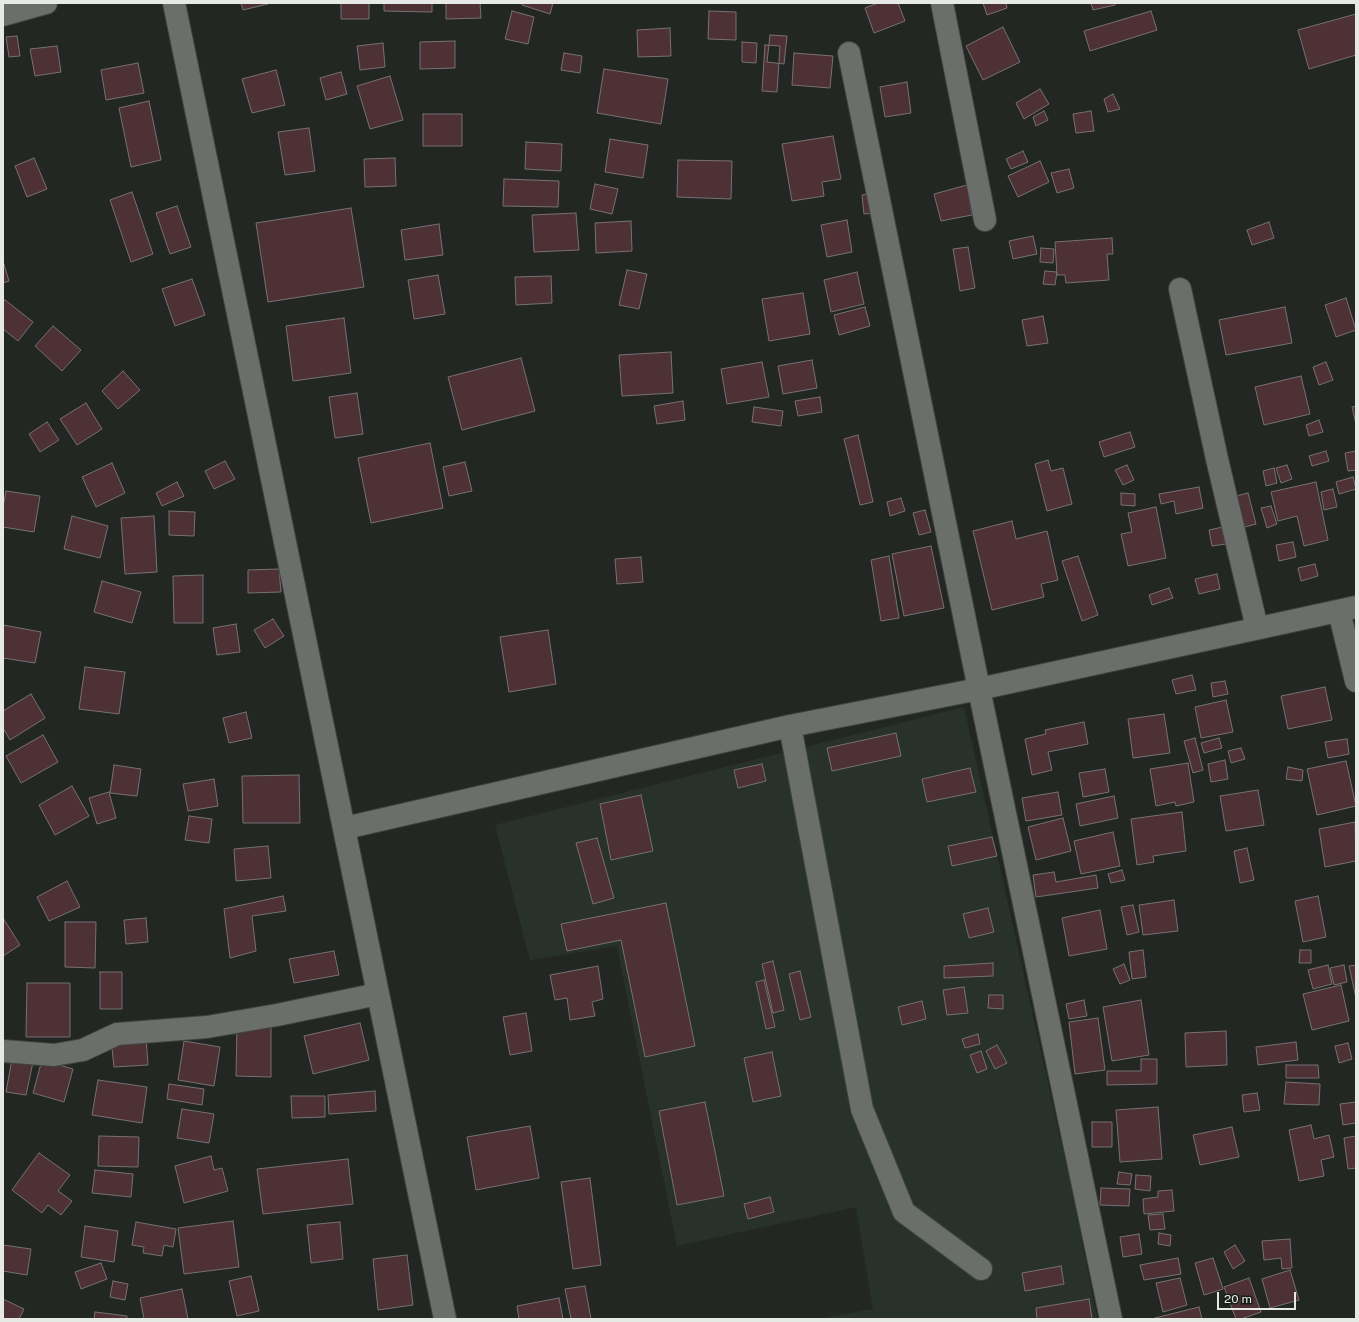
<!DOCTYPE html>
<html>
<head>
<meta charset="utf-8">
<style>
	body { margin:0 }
	#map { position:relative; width:1359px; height:1322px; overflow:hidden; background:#232724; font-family:"Public Sans",sans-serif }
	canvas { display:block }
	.frame { position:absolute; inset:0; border:4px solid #e6e9e6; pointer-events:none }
	.scale { position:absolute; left:1217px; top:1292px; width:79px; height:18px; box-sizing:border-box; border:2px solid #e6e9e6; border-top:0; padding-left:5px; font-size:12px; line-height:14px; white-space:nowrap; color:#e6e9e6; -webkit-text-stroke:3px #191d1a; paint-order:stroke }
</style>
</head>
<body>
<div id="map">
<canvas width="1359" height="1322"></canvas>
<div class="frame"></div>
<div class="scale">20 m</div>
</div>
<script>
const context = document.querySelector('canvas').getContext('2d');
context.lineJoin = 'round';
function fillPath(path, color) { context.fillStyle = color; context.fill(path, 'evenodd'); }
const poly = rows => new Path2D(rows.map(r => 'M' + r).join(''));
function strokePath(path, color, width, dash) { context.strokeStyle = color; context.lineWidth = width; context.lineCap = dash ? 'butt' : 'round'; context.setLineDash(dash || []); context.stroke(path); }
fillPath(poly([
	[964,707,1072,1191,1097,1319,817,1319,873,1309,856,1207,677,1246,617,946,530,960,495,825]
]), '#28322b');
const building = poly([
	[241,3,268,3,268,4,243,10,241,3],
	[341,3,369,3,369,19,341,19,341,3],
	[384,3,432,3,432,12,384,11,384,3],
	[446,3,480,3,481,18,446,19,446,3],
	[522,3,553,3,550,14,522,5,522,3],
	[878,3,898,3,905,21,874,33,865,8,878,3],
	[983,3,1006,3,1007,8,987,15,983,3],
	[1091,3,1115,3,1115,5,1093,10,1091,3],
	[512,11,534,17,528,44,505,39,512,11],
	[709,11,736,12,736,40,708,39,709,11],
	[1151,11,1157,30,1090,51,1084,31,1151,11],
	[1356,14,1356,55,1309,69,1298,30,1356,14],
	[1003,27,1020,62,983,80,966,46,1003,27],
	[670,28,671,56,638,57,637,30,670,28],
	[770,35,787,36,784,64,767,62,770,35],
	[17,36,20,56,9,57,6,37,17,36],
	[455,41,455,68,420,69,420,42,455,41],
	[742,42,757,43,756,63,742,62,742,42],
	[383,43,385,67,360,70,357,46,383,43],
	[765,45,780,46,777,92,762,91,765,45],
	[57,46,61,72,35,76,30,49,57,46],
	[564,53,582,56,580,73,561,70,564,53],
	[794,53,833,56,830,88,792,85,794,53],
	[138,63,144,93,106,100,101,70,138,63],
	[604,69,668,79,661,124,597,113,604,69],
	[276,70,285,105,252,113,242,79,276,70],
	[341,72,347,94,326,100,320,78,341,72],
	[390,76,403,120,370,129,357,86,390,76],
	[907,82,911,113,885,117,880,87,907,82],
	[1040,89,1049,104,1024,119,1016,103,1040,89],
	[1113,94,1120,109,1108,112,1104,99,1113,94],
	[149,101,161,160,131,167,119,108,149,101],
	[1044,111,1048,120,1036,126,1033,117,1044,111],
	[1091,111,1094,131,1076,133,1073,114,1091,111],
	[423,114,462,114,462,146,423,146,423,114],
	[309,128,315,171,285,175,278,132,309,128],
	[833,136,841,179,822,182,824,196,792,201,782,144,833,136],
	[610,139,648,145,643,178,605,172,610,139],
	[526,142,562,144,561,171,525,169,526,142],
	[1023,151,1028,162,1011,169,1006,159,1023,151],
	[34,158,47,189,27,197,15,166,34,158],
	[395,158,396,186,365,187,364,159,395,158],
	[678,160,732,161,731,199,677,197,678,160],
	[1040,161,1049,182,1018,197,1008,176,1040,161],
	[1069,169,1074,188,1057,193,1051,173,1069,169],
	[504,179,559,181,558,207,503,206,504,179],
	[595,184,618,189,612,214,590,209,595,184],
	[967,185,972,215,941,221,934,194,967,185],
	[132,192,153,254,131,262,110,200,132,192],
	[875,193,877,213,864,214,862,195,875,193],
	[177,206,191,247,170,254,156,213,177,206],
	[351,208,364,287,268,302,256,223,351,208],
	[576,213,579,250,534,252,532,215,576,213],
	[847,220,852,252,827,257,821,225,847,220],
	[631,221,632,251,596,253,595,223,631,221],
	[1269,222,1274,238,1252,245,1247,230,1269,222],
	[439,224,443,255,405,260,401,230,439,224],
	[1033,236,1037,254,1013,259,1009,241,1033,236],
	[1112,238,1113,254,1107,254,1109,280,1066,283,1065,275,1057,275,1055,242,1112,238],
	[968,247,975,288,960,291,953,249,968,247],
	[1041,248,1054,249,1053,263,1040,262,1041,248],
	[3,261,9,281,3,283,3,261],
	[627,270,647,274,639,309,619,305,627,270],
	[1045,271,1057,272,1055,285,1043,284,1045,271],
	[857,272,864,304,831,312,824,280,857,272],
	[438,275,445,314,414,319,408,280,438,275],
	[551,276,552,303,516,305,515,277,551,276],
	[192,279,205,315,175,326,162,289,192,279],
	[803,293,810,334,769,341,762,299,803,293],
	[1346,298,1356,330,1336,337,1325,305,1346,298],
	[5,300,33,322,18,341,3,329,3,302,5,300],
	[865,307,870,326,839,335,834,315,865,307],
	[1285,307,1292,343,1226,355,1219,320,1285,307],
	[1043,316,1048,343,1027,346,1022,320,1043,316],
	[344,318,351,373,293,381,286,326,344,318],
	[53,326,81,350,62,371,35,346,53,326],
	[671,352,673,393,622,396,619,355,671,352],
	[521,358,535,411,462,430,448,377,521,358],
	[812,360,817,388,783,394,778,366,812,360],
	[762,362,769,397,727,404,721,369,762,362],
	[1326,362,1333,380,1319,385,1313,367,1326,362],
	[123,371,140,390,118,409,102,391,123,371],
	[1301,376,1310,414,1264,425,1255,387,1301,376],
	[357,393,363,434,335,438,329,397,357,393],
	[820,397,822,412,798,416,795,401,820,397],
	[683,401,685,420,657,424,654,406,683,401],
	[86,403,102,429,77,445,60,419,86,403],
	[1356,406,1356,424,1352,407,1356,406],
	[754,407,783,411,781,426,752,422,754,407],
	[1319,420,1323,432,1309,436,1306,425,1319,420],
	[47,422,59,440,40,452,29,434,47,422],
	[1130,432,1135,447,1104,457,1099,442,1130,432],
	[858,435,873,502,860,505,844,439,858,435],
	[430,443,443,508,371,523,358,458,430,443],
	[1326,451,1329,461,1312,466,1309,456,1326,451],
	[1356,451,1356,470,1348,471,1345,453,1356,451],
	[1048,460,1051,471,1063,468,1072,504,1047,511,1035,464,1048,460],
	[225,461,235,479,214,489,205,471,225,461],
	[465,462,472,491,449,496,443,467,465,462],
	[112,463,125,493,96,507,82,477,112,463],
	[1127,465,1134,480,1123,485,1115,470,1127,465],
	[1287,465,1292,479,1281,483,1276,468,1287,465],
	[1274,468,1277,483,1266,486,1263,471,1274,468],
	[1353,477,1356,489,1339,494,1336,482,1353,477],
	[177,482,184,496,162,506,156,493,177,482],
	[1316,482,1328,540,1304,546,1297,516,1278,521,1271,492,1316,482],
	[1199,487,1203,508,1176,514,1174,501,1161,504,1159,494,1199,487],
	[1333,489,1337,507,1324,510,1321,492,1333,489],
	[6,491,40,496,34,532,3,527,3,507,6,491],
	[1121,493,1135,494,1135,506,1121,505,1121,493],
	[1248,493,1256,524,1245,527,1236,496,1248,493],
	[901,498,905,511,890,516,887,502,901,498],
	[1271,506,1277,524,1267,528,1261,508,1271,506],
	[1156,507,1166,558,1128,566,1121,534,1132,532,1128,513,1156,507],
	[925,510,931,532,919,535,913,513,925,510],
	[169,511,195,512,194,536,169,535,169,511],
	[72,516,108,526,100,558,64,549,72,516],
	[154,516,157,572,125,574,121,518,154,516],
	[1012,521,1016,539,1047,531,1058,580,1041,584,1044,597,992,610,973,531,1012,521],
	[1223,527,1226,544,1212,546,1209,530,1223,527],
	[1293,542,1296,557,1279,561,1276,545,1293,542],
	[931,546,944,608,904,616,892,554,931,546],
	[889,556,899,618,881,621,871,560,889,556],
	[1078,556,1098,615,1082,621,1062,561,1078,556],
	[641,557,643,582,617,584,615,559,641,557],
	[1315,564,1318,576,1301,581,1298,568,1315,564],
	[279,569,281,592,248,593,248,570,279,569],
	[1217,574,1220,589,1199,594,1195,579,1217,574],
	[203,575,203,623,174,623,173,576,203,575],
	[102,581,141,592,132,623,94,612,102,581],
	[1169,588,1173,598,1152,605,1149,595,1169,588],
	[273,619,284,636,265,648,254,630,273,619],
	[236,624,240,652,217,655,213,628,236,624],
	[3,625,41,632,35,663,3,658,3,625],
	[548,630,556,684,509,692,500,637,548,630],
	[85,667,125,672,119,714,79,709,85,667],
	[1192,675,1196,690,1176,694,1172,680,1192,675],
	[1225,681,1228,694,1213,697,1211,683,1225,681],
	[1325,687,1332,720,1288,729,1281,696,1325,687],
	[31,694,45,718,10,740,3,728,3,711,31,694],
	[1226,700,1233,732,1201,738,1195,707,1226,700],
	[246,712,252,738,229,743,223,718,246,712],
	[1164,714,1170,753,1133,758,1128,719,1164,714],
	[1084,722,1088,744,1048,752,1052,770,1032,775,1025,739,1046,734,1045,730,1084,722],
	[896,733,901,756,832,771,827,748,896,733],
	[43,735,58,762,21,783,6,756,43,735],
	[1195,738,1203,770,1193,773,1184,741,1195,738],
	[1219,738,1222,748,1204,753,1201,743,1219,738],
	[1347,739,1349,754,1328,758,1325,742,1347,739],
	[1241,748,1245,759,1231,763,1228,751,1241,748],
	[1225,760,1228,779,1211,782,1208,764,1225,760],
	[1346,761,1356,806,1317,815,1307,769,1346,761],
	[1188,763,1194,802,1176,806,1175,802,1156,806,1150,769,1188,763],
	[762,764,766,781,738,788,734,770,762,764],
	[114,765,141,769,137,796,110,793,114,765],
	[1288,767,1303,770,1302,781,1286,779,1288,767],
	[970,768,976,792,927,802,922,779,970,768],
	[1105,769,1109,792,1083,797,1079,773,1105,769],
	[299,775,300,823,243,823,242,776,299,775],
	[214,779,218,806,188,811,183,784,214,779],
	[72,786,89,816,55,835,39,805,72,786],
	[1258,790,1264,825,1226,831,1220,796,1258,790],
	[109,792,116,818,97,824,89,798,109,792],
	[1058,792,1062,815,1026,821,1022,798,1058,792],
	[641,795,653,851,611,860,600,804,641,795],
	[1114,796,1118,818,1080,826,1076,804,1114,796],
	[1182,812,1186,851,1153,856,1154,862,1137,865,1131,819,1182,812],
	[189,816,212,819,209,843,185,840,189,816],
	[1063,818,1071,851,1036,860,1028,827,1063,818],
	[1355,822,1356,861,1325,867,1319,829,1355,822],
	[1113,832,1120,866,1081,874,1074,841,1113,832],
	[992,837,997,856,952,866,948,846,992,837],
	[597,838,614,898,593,904,576,843,597,838],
	[268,846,271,878,236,881,234,849,268,846],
	[1247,848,1254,880,1240,883,1234,851,1247,848],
	[1122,870,1125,880,1111,883,1108,874,1122,870],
	[1054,872,1056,882,1096,875,1098,888,1036,897,1033,875,1054,872],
	[67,881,80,907,49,921,37,897,67,881],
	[283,896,286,911,252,916,256,951,230,958,224,909,283,896],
	[1318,896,1326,937,1303,942,1295,901,1318,896],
	[1174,900,1178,931,1143,935,1139,905,1174,900],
	[666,903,695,1046,645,1057,621,940,567,951,561,924,666,903],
	[1133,905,1139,932,1127,935,1121,907,1133,905],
	[988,908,994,932,969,938,963,914,988,908],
	[1100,910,1107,949,1069,956,1062,918,1100,910],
	[3,918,20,945,3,956,3,918],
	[146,918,148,942,126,944,124,920,146,918],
	[65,922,96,922,95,968,65,967,65,922],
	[1143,950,1146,977,1132,979,1129,952,1143,950],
	[1300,950,1311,950,1311,963,1299,963,1300,950],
	[334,951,339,975,294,983,289,959,334,951],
	[773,961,784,1010,773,1013,762,964,773,961],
	[993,963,993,976,944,978,944,966,993,963],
	[1124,964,1130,980,1120,984,1113,969,1124,964],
	[1328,965,1332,984,1313,989,1308,970,1328,965],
	[1344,965,1347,982,1334,985,1330,968,1344,965],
	[1356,965,1356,998,1349,966,1356,965],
	[598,966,603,999,592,1002,595,1016,570,1020,567,998,555,1000,550,975,598,966],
	[800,971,811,1017,800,1020,789,974,800,971],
	[100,972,122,972,122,1009,100,1009,100,972],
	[764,980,775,1027,766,1029,756,982,764,980],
	[27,983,70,983,70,1037,26,1037,27,983],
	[1341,985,1349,1021,1312,1030,1303,994,1341,985],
	[964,987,968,1013,947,1015,943,990,964,987],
	[989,995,1003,995,1003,1009,988,1008,989,995],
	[1084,1000,1087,1016,1069,1019,1066,1004,1084,1000],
	[1141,1000,1149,1055,1112,1061,1103,1007,1141,1000],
	[922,1001,926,1019,902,1025,898,1007,922,1001],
	[526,1013,532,1051,510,1055,503,1017,526,1013],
	[1098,1018,1105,1070,1075,1074,1069,1022,1098,1018],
	[360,1023,369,1060,313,1074,304,1036,360,1023],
	[237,1027,271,1027,271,1077,236,1076,237,1027],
	[1226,1031,1227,1065,1186,1067,1185,1033,1226,1031],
	[978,1034,980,1044,965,1048,962,1039,978,1034],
	[146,1037,148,1065,114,1067,111,1039,146,1037],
	[184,1041,220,1047,214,1086,178,1080,184,1041],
	[1296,1042,1298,1060,1258,1065,1256,1047,1296,1042],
	[1348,1043,1352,1059,1339,1063,1335,1046,1348,1043],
	[997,1045,1007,1063,995,1069,986,1051,997,1045],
	[981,1051,987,1069,977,1073,970,1055,981,1051],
	[772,1052,781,1096,753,1102,744,1058,772,1052],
	[12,1059,33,1062,26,1095,6,1092,12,1059],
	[1141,1059,1157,1059,1157,1084,1107,1085,1107,1071,1141,1071,1141,1059],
	[42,1060,73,1069,64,1102,33,1093,42,1060],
	[1286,1065,1318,1065,1319,1078,1286,1078,1286,1065],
	[98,1080,147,1087,142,1123,92,1115,98,1080],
	[1286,1082,1320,1084,1319,1105,1284,1104,1286,1082],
	[169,1084,204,1089,202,1105,167,1099,169,1084],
	[375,1091,376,1111,329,1114,328,1095,375,1091],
	[1257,1093,1260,1110,1244,1112,1242,1095,1257,1093],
	[291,1096,325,1096,325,1117,292,1118,291,1096],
	[705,1102,724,1196,677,1205,659,1111,705,1102],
	[1356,1102,1356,1123,1343,1125,1340,1104,1356,1102],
	[1158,1107,1162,1159,1120,1162,1116,1110,1158,1107],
	[182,1109,214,1114,209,1143,177,1138,182,1109],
	[1092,1122,1112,1122,1112,1147,1092,1147,1092,1122],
	[1311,1125,1314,1139,1329,1135,1334,1157,1321,1160,1324,1176,1299,1181,1289,1130,1311,1125],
	[530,1126,539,1178,476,1190,467,1137,530,1126],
	[1232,1127,1239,1157,1200,1165,1193,1135,1232,1127],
	[99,1136,139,1137,138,1167,98,1166,99,1136],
	[1356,1136,1356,1168,1348,1169,1344,1138,1356,1136],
	[39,1153,70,1175,58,1191,72,1201,61,1215,48,1205,42,1213,12,1190,39,1153],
	[211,1156,214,1170,222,1168,228,1191,184,1203,175,1166,211,1156],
	[348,1159,353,1204,263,1214,257,1169,348,1159],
	[95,1170,133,1174,131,1197,92,1193,95,1170],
	[1119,1172,1132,1174,1130,1185,1117,1184,1119,1172],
	[1136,1175,1151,1176,1150,1191,1135,1189,1136,1175],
	[590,1178,601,1265,573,1269,561,1182,590,1178],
	[1101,1188,1130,1189,1129,1206,1100,1205,1101,1188],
	[1172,1190,1174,1211,1144,1214,1143,1199,1158,1197,1158,1191,1172,1190],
	[770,1197,774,1212,748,1219,744,1204,770,1197],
	[1163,1214,1165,1229,1150,1230,1148,1215,1163,1214],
	[233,1221,239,1267,184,1274,178,1228,233,1221],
	[136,1222,176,1229,173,1247,164,1245,162,1256,143,1253,144,1247,132,1245,136,1222],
	[340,1222,343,1259,311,1263,307,1225,340,1222],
	[85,1226,118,1231,114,1262,81,1257,85,1226],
	[1159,1233,1171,1235,1170,1246,1158,1244,1159,1233],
	[1139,1234,1142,1254,1123,1257,1120,1237,1139,1234],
	[1290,1239,1292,1268,1282,1269,1281,1258,1264,1260,1262,1241,1290,1239],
	[3,1245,31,1249,27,1275,3,1271,3,1245],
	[1235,1245,1245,1261,1233,1269,1224,1252,1235,1245],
	[407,1255,413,1305,378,1310,373,1259,407,1255],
	[1178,1258,1181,1274,1144,1280,1140,1265,1178,1258],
	[1213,1258,1223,1289,1204,1295,1195,1263,1213,1258],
	[101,1263,107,1279,81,1289,75,1272,101,1263],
	[1061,1266,1064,1284,1025,1291,1022,1273,1061,1266],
	[1290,1270,1299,1300,1270,1308,1262,1279,1290,1270],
	[251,1276,259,1311,237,1316,229,1281,251,1276],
	[1180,1278,1187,1305,1163,1312,1156,1283,1180,1278],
	[1249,1278,1261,1312,1241,1319,1236,1319,1224,1287,1249,1278],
	[113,1281,128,1284,125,1300,110,1297,113,1281],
	[585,1286,591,1319,571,1319,565,1289,585,1286],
	[182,1289,188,1319,144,1319,140,1298,182,1289],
	[559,1298,563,1319,519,1319,517,1306,559,1298],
	[3,1299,24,1309,19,1319,3,1319,3,1299],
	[1089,1299,1092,1319,1037,1319,1036,1308,1089,1299],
	[1199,1307,1202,1319,1155,1319,1155,1318,1199,1307],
	[95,1312,127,1316,127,1319,94,1319,95,1312]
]);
fillPath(building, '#4d3135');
strokePath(building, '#777172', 1);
const minor = poly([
	[174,3,445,1319],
	[942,3,985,220],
	[3,15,46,3],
	[849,53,979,689,1111,1319],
	[1180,289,1217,459,1257,628],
	[1339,611,1356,681],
	[790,726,862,1109,904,1212,981,1269],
	[345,828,790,726,979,689,1356,607],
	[3,1051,54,1055,83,1050,117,1034,207,1027,277,1015,378,994]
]);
strokePath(minor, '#404441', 24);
strokePath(minor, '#6a6f6b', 22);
</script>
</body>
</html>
